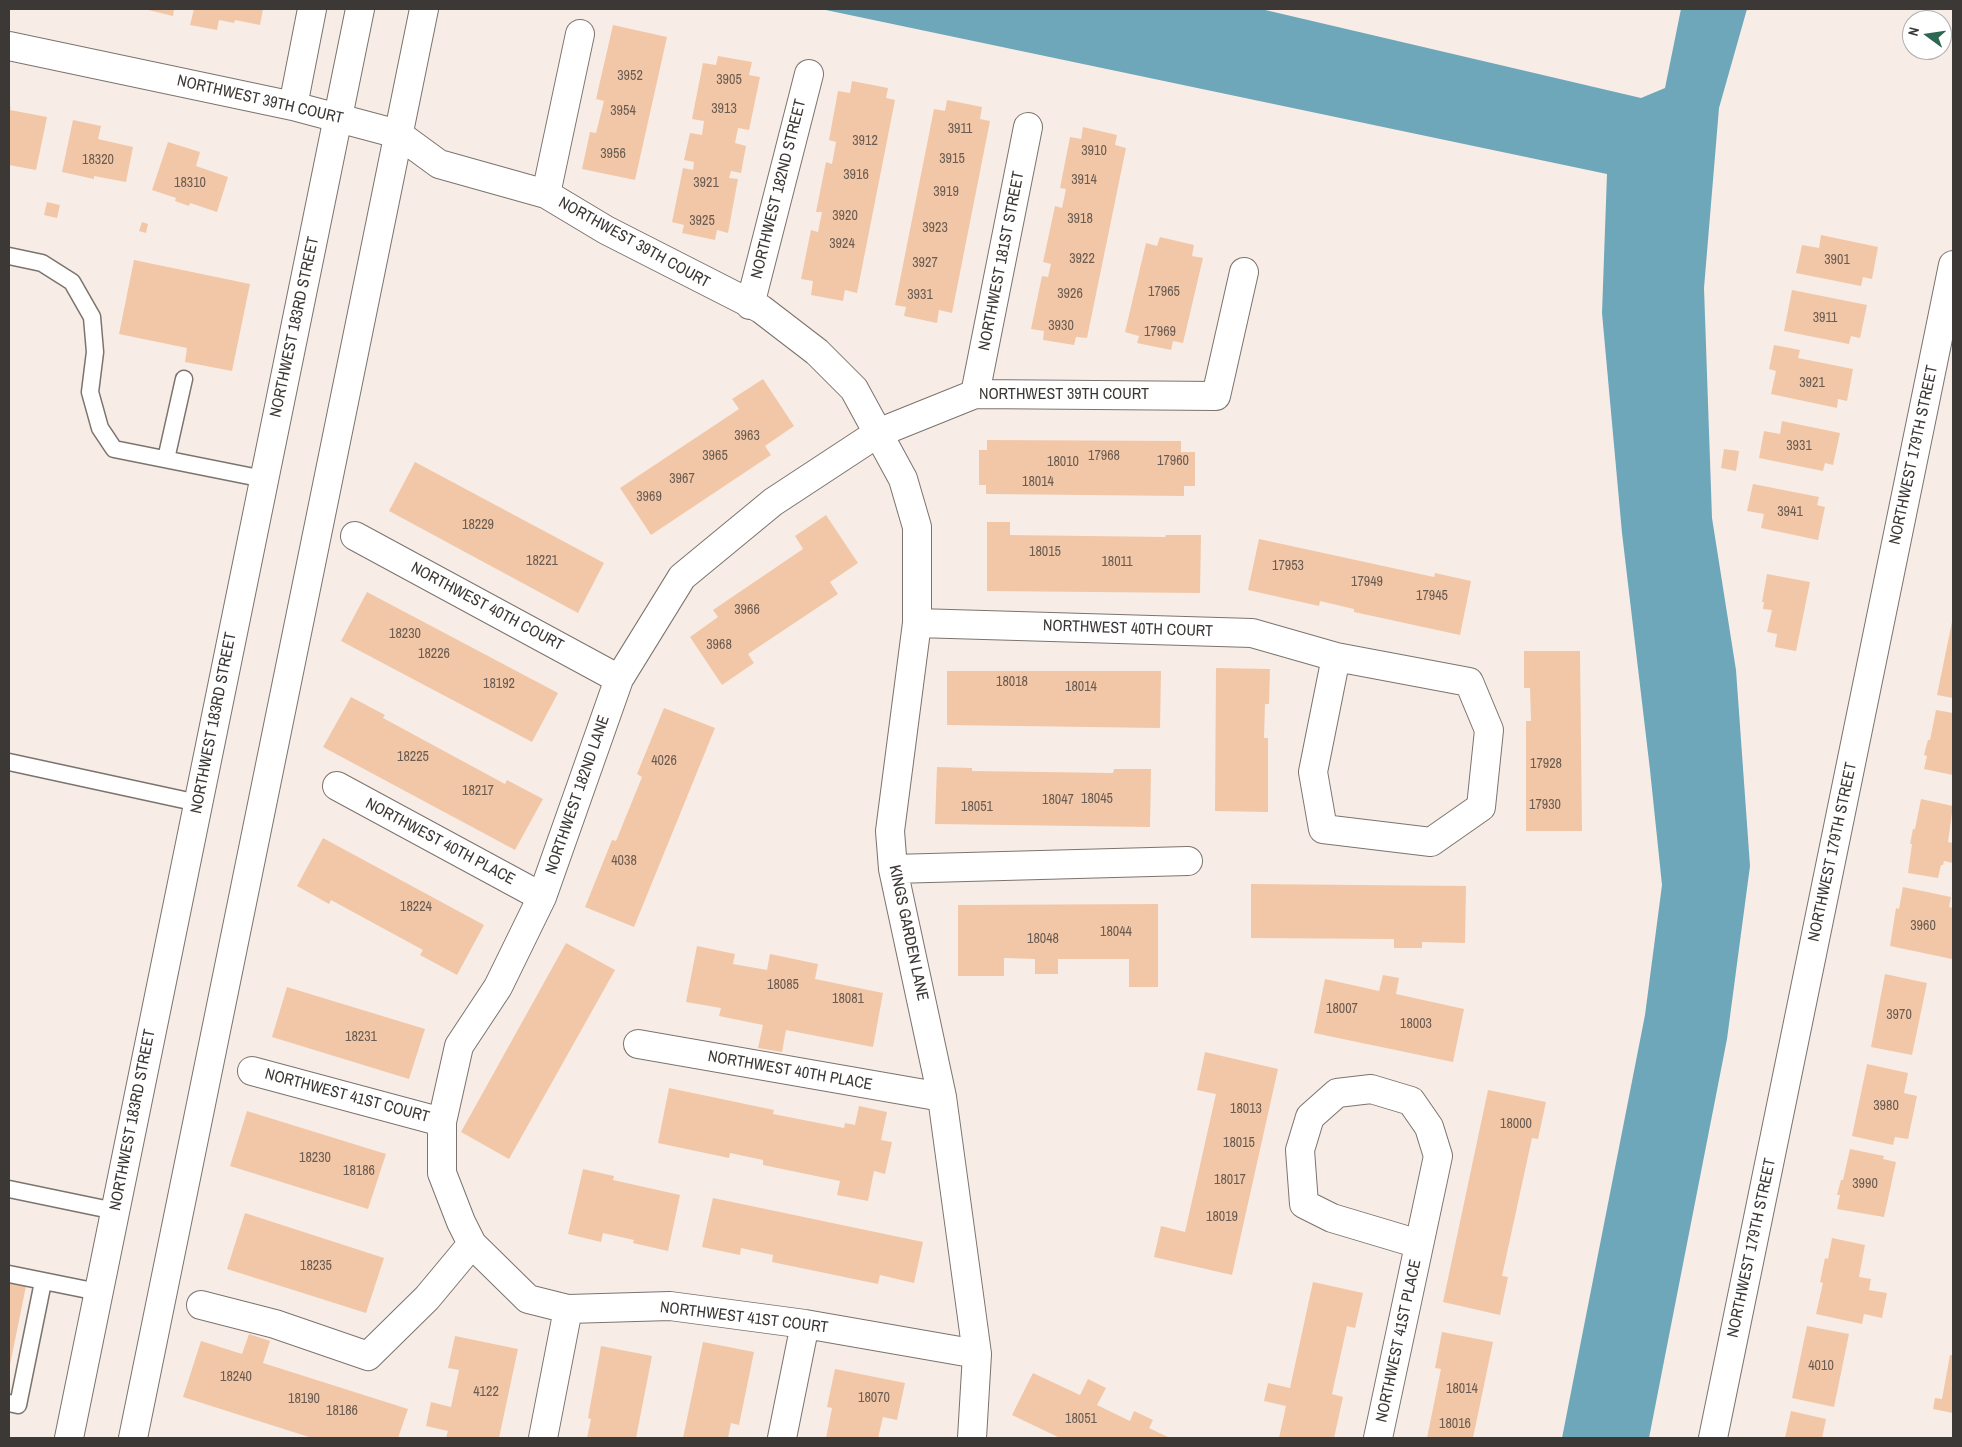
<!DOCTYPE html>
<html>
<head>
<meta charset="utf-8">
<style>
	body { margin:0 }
	#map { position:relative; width:1962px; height:1447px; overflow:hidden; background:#f7ede6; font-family:"Archivo Narrow",sans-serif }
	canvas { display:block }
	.frame { position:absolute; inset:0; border:10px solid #3c3836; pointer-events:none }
	.north { position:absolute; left:1902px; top:10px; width:50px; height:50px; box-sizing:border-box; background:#fff; border:1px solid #b1afaf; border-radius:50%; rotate:284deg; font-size:14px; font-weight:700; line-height:20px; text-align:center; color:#3c3836 }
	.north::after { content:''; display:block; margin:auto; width:18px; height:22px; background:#2d6852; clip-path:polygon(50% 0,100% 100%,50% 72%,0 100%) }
</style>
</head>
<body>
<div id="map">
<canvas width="1962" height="1447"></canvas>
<div class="frame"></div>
<div class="north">N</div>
</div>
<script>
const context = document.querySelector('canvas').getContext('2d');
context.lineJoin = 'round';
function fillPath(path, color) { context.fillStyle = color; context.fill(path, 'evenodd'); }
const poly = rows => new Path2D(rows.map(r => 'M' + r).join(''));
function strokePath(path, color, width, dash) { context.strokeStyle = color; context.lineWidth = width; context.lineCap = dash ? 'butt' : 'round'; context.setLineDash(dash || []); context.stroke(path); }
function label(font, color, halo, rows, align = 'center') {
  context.font = font + ' "Archivo Narrow",sans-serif'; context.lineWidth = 4.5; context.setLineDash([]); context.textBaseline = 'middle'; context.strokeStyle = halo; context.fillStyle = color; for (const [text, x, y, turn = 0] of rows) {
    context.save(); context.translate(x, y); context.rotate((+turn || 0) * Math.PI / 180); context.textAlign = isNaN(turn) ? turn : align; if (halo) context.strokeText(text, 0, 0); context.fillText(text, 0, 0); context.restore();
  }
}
fillPath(poly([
	[821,9,1261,9,1641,98,1665,88,1681,9,1747,9,1719,108,1704,288,1712,518,1736,670,1750,866,1727,1039,1649,1438,1562,1438,1645,1015,1662,885,1650,770,1622,533,1602,313,1607,174]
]), '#6ea7ba');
fillPath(poly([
	[144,9,174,9,173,16],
	[194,9,263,9,260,25,235,20,234,23,219,20,217,30,190,25],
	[613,25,667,37,635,180,582,169,590,132,596,133,604,101,596,99],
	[718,56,752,62,749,75,760,77,749,130,738,128,735,143,746,146,741,173,731,171,729,178,738,179,728,233,717,230,715,240,682,233,684,225,672,222,683,168,693,170,694,162,684,160,690,133,702,135,704,121,692,119,703,63,716,65],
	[852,81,888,88,886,98,895,100,857,293,845,290,843,301,811,295,813,281,801,279,811,230,818,232,822,212,816,212,826,162,832,164,836,142,829,140,838,91,850,93],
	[947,100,982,107,980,119,990,121,952,313,939,310,937,323,904,316,906,307,895,305,934,109,945,111],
	[9,107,11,107,10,110,47,117,36,170,9,165],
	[73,120,101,126,98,139,133,147,126,182,94,176,94,179,62,172],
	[1083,127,1117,135,1115,145,1126,148,1087,338,1076,337,1074,345,1043,340,1044,331,1031,329,1042,276,1048,277,1051,264,1043,262,1055,206,1062,208,1066,189,1060,188,1070,137,1081,139],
	[168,142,200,152,196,166,228,177,217,212,190,203,189,206,175,201,176,198,152,190],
	[47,202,60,205,57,218,44,215],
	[142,222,148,224,146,233,139,231],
	[1821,235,1878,247,1872,279,1863,277,1861,286,1796,273,1802,245,1819,248],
	[1160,237,1194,245,1192,256,1203,258,1183,343,1173,341,1171,350,1137,343,1139,336,1125,332,1146,243,1157,246],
	[134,260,250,284,232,371,185,362,187,348,119,334],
	[1792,290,1867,305,1860,338,1851,336,1849,344,1784,331],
	[1774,345,1800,350,1798,358,1853,369,1847,401,1838,399,1837,408,1771,394,1776,371,1769,369],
	[763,379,794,426,765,446,771,455,651,535,620,488,739,409,732,399],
	[1782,421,1840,433,1833,465,1825,463,1823,471,1759,458,1764,431,1780,434],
	[987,440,1181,441,1181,452,1195,452,1195,486,1184,486,1184,496,986,494,986,485,979,485,979,450,987,450],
	[1724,449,1739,451,1736,471,1721,468],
	[415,462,604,563,578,613,389,511],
	[1753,484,1819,497,1817,505,1825,507,1818,540,1761,528,1764,514,1747,511],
	[826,515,858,563,830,582,838,594,748,654,754,663,722,685,690,637,718,617,713,610,803,549,795,536],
	[987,522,1010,522,1010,535,1165,537,1166,535,1201,535,1200,593,987,591],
	[1259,539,1434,577,1435,573,1471,581,1460,635,1354,612,1354,609,1320,601,1319,606,1248,590],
	[1767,574,1810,582,1796,651,1775,647,1777,634,1767,632,1772,610,1763,609,1764,602,1762,602],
	[367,592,558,693,532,742,341,641],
	[1952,622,1953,622,1953,698,1937,695],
	[1524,651,1580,651,1582,831,1526,831,1526,721,1531,721,1530,688,1524,688],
	[1216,668,1270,669,1269,704,1265,704,1264,738,1268,738,1268,812,1215,811],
	[947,671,1161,671,1160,728,947,725],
	[351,697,385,715,383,718,505,784,507,780,543,799,515,850,323,747],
	[664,708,715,728,634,927,585,907,612,840,616,841,642,777,637,774],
	[1936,710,1953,713,1953,775,1924,769,1927,756,1924,755,1926,747,1928,740,1930,740],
	[937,767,972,768,972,771,1113,773,1114,769,1151,769,1150,827,935,824],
	[1921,799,1953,806,1948,842,1953,843,1953,863,1944,861,1943,865,1941,865,1938,878,1908,873,1912,844,1910,844,1913,829,1915,829],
	[323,838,484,925,457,975,420,955,423,950,331,900,329,904,297,886],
	[1251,884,1466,886,1465,943,1422,942,1422,948,1394,948,1394,939,1251,938],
	[1903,887,1951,897,1949,907,1953,908,1952,959,1890,946,1896,908,1899,909],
	[1158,904,1158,987,1129,987,1129,959,1058,959,1058,974,1035,974,1035,959,1004,958,1004,976,958,976,958,905],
	[566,943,615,970,509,1159,461,1132],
	[697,946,735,954,733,964,767,970,770,954,818,964,815,979,883,993,873,1047,786,1030,782,1052,758,1048,763,1025,719,1016,721,1008,686,1002],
	[1885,974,1927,983,1912,1055,1871,1047],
	[1383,975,1399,978,1396,994,1464,1009,1453,1062,1314,1033,1325,979,1379,991],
	[287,987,425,1029,409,1079,272,1037],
	[1205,1052,1278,1069,1232,1275,1154,1257,1161,1226,1185,1232,1216,1094,1197,1090],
	[1867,1064,1908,1073,1904,1093,1917,1096,1908,1139,1895,1137,1893,1145,1852,1136],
	[669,1088,774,1110,773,1114,844,1128,845,1123,855,1125,859,1106,887,1112,881,1140,892,1142,885,1174,874,1171,868,1201,837,1195,840,1181,763,1165,763,1160,730,1153,729,1158,658,1143],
	[1488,1090,1546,1102,1538,1139,1532,1138,1502,1276,1508,1277,1500,1315,1443,1302],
	[247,1111,386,1154,368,1209,230,1166],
	[1850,1149,1884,1156,1883,1159,1896,1162,1884,1217,1837,1209,1840,1195,1837,1195,1841,1180,1843,1180],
	[583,1169,614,1176,613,1180,680,1195,668,1251,633,1243,634,1240,603,1233,601,1242,568,1234],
	[713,1198,923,1242,914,1283,880,1275,878,1284,772,1262,773,1255,741,1248,740,1255,702,1247],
	[245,1213,384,1258,366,1313,227,1269],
	[1832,1238,1865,1245,1859,1277,1871,1279,1869,1290,1887,1293,1882,1318,1864,1314,1862,1324,1816,1314,1823,1283,1820,1282,1825,1258,1828,1259],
	[9,1282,26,1286,10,1365,9,1365],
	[1313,1282,1363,1293,1355,1328,1347,1326,1332,1394,1343,1397,1334,1438,1279,1438,1286,1406,1264,1401,1268,1383,1290,1388],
	[1807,1326,1849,1334,1834,1407,1792,1398],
	[1442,1332,1493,1342,1473,1438,1427,1438,1441,1369,1435,1368],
	[249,1334,270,1341,263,1363,408,1409,398,1438,312,1438,183,1397,201,1341,242,1354],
	[455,1336,518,1349,499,1438,446,1438,448,1431,426,1426,431,1402,451,1407,459,1370,448,1368],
	[703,1342,754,1352,739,1425,731,1423,728,1438,683,1438],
	[601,1346,652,1356,636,1438,587,1438,591,1419,588,1418],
	[1950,1355,1953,1355,1953,1413,1933,1409,1935,1398,1942,1399],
	[835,1369,905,1383,897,1420,883,1417,878,1438,826,1438,832,1408,827,1407],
	[1033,1373,1080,1395,1088,1379,1106,1388,1097,1405,1130,1421,1134,1411,1153,1420,1149,1428,1170,1438,1060,1438,1012,1415],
	[1791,1411,1826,1419,1822,1438,1785,1438]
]), '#f2c7a7');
const service = poly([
	[9,256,42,263,72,282,92,317,95,352,90,392,100,428,114,449,264,479],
	[166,459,184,379],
	[9,762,198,803],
	[9,1189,115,1211],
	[9,1274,98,1292],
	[9,1403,18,1405,43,1282]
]);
const minor = poly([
	[9,46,293,106,398,134,439,164,546,194,606,230,761,309,817,352,854,389,903,479,917,527,917,623,890,831,893,869,942,1097,977,1354,972,1438],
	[293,106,312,9],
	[546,194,580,34],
	[750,305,809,74],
	[975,394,1028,127],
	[355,536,619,679],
	[917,623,1252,633,1336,657],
	[1336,657,1469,682,1489,730,1481,807,1431,842,1323,829,1313,772,1336,657],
	[337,786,542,897],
	[893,869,1188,861],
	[638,1044,942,1097],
	[252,1071,442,1122],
	[201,1305,275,1324,368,1356,427,1298,472,1244],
	[977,1354,805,1324,670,1306,568,1309,528,1299,472,1244,461,1222,442,1173,442,1122,459,1046,498,987,542,897,619,679,682,577,773,502,878,433,975,394,1216,396,1244,272],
	[543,1438,568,1309],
	[782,1438,805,1324],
	[1378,1438,1438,1156,1429,1127,1411,1101,1371,1089,1337,1093,1310,1117,1300,1150,1304,1204,1332,1218,1419,1244],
	[1713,1438,1953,265]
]);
const primary = poly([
	[69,1438,360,9],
	[133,1438,424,9]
]);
strokePath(service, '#7c736d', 19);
strokePath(minor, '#7c736d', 30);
strokePath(primary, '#7c736d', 30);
strokePath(service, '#fff', 16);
strokePath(minor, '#fff', 28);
strokePath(primary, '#fff', 28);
label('14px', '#6a5c52', null, [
	["3952",630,76],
	["3905",729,80],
	["3913",724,109],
	["3954",623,111],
	["3911",960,129],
	["3912",865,141],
	["3910",1094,151],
	["3956",613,154],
	["3915",952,159],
	["18320",98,160],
	["3916",856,175],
	["3914",1084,180],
	["18310",190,183],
	["3921",706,183],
	["3919",946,192],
	["3920",845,216],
	["3918",1080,219],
	["3925",702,221],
	["3923",935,228],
	["3924",842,244],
	["3922",1082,259],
	["3901",1837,260],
	["3927",925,263],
	["17965",1164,292],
	["3926",1070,294],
	["3931",920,295],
	["3911",1825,318],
	["3930",1061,326],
	["17969",1160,332],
	["3921",1812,383],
	["3963",747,436],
	["3931",1799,446],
	["3965",715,456],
	["17968",1104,456],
	["17960",1173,461],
	["18010",1063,462],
	["3967",682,479],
	["18014",1038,482],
	["3969",649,497],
	["3941",1790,512],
	["18229",478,525],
	["18015",1045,552],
	["18221",542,561],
	["18011",1117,562],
	["17953",1288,566],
	["17949",1367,582],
	["17945",1432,596],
	["3966",747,610],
	["18230",405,634],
	["3968",719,645],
	["18226",434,654],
	["18018",1012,682],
	["18192",499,684],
	["18014",1081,687],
	["18225",413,757],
	["4026",664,761],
	["17928",1546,764],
	["18217",478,791],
	["18045",1097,799],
	["18047",1058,800],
	["17930",1545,805],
	["18051",977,807],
	["4038",624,861],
	["18224",416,907],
	["3960",1923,926],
	["18044",1116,932],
	["18048",1043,939],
	["18085",783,985],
	["18081",848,999],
	["18007",1342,1009],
	["3970",1899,1015],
	["18003",1416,1024],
	["18231",361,1037],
	["3980",1886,1106],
	["18013",1246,1109],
	["18000",1516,1124],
	["18015",1239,1143],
	["18230",315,1158],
	["18186",359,1171],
	["18017",1230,1180],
	["3990",1865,1184],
	["18019",1222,1217],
	["18235",316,1266],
	["4010",1821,1366],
	["18240",236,1377],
	["18014",1462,1389],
	["4122",486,1392],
	["18070",874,1398],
	["18190",304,1399],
	["18186",342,1411],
	["18051",1081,1419],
	["18016",1455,1424]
]);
label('16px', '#3c3836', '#fff', [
	["NORTHWEST 39TH COURT",260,100,13],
	["NORTHWEST 182ND STREET",779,189,-76],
	["NORTHWEST 39TH COURT",634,243,29],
	["NORTHWEST 181ST STREET",1002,261,-79],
	["NORTHWEST 183RD STREET",295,327,-78],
	["NORTHWEST 39TH COURT",1064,395],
	["NORTHWEST 179TH STREET",1914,455,-78],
	["NORTHWEST 40TH COURT",487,607,28],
	["NORTHWEST 40TH COURT",1128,629,2],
	["NORTHWEST 183RD STREET",214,723,-79],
	["NORTHWEST 182ND LANE",578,795,-71],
	["NORTHWEST 40TH PLACE",440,842,28],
	["NORTHWEST 179TH STREET",1833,852,-78],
	["KINGS GARDEN LANE",908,933,78],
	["NORTHWEST 40TH PLACE",790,1071,10],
	["NORTHWEST 41ST COURT",347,1096,15],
	["NORTHWEST 183RD STREET",133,1120,-79],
	["NORTHWEST 179TH STREET",1752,1248,-78],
	["NORTHWEST 41ST COURT",744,1318,7],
	["NORTHWEST 41ST PLACE",1399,1341,-78]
]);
</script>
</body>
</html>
